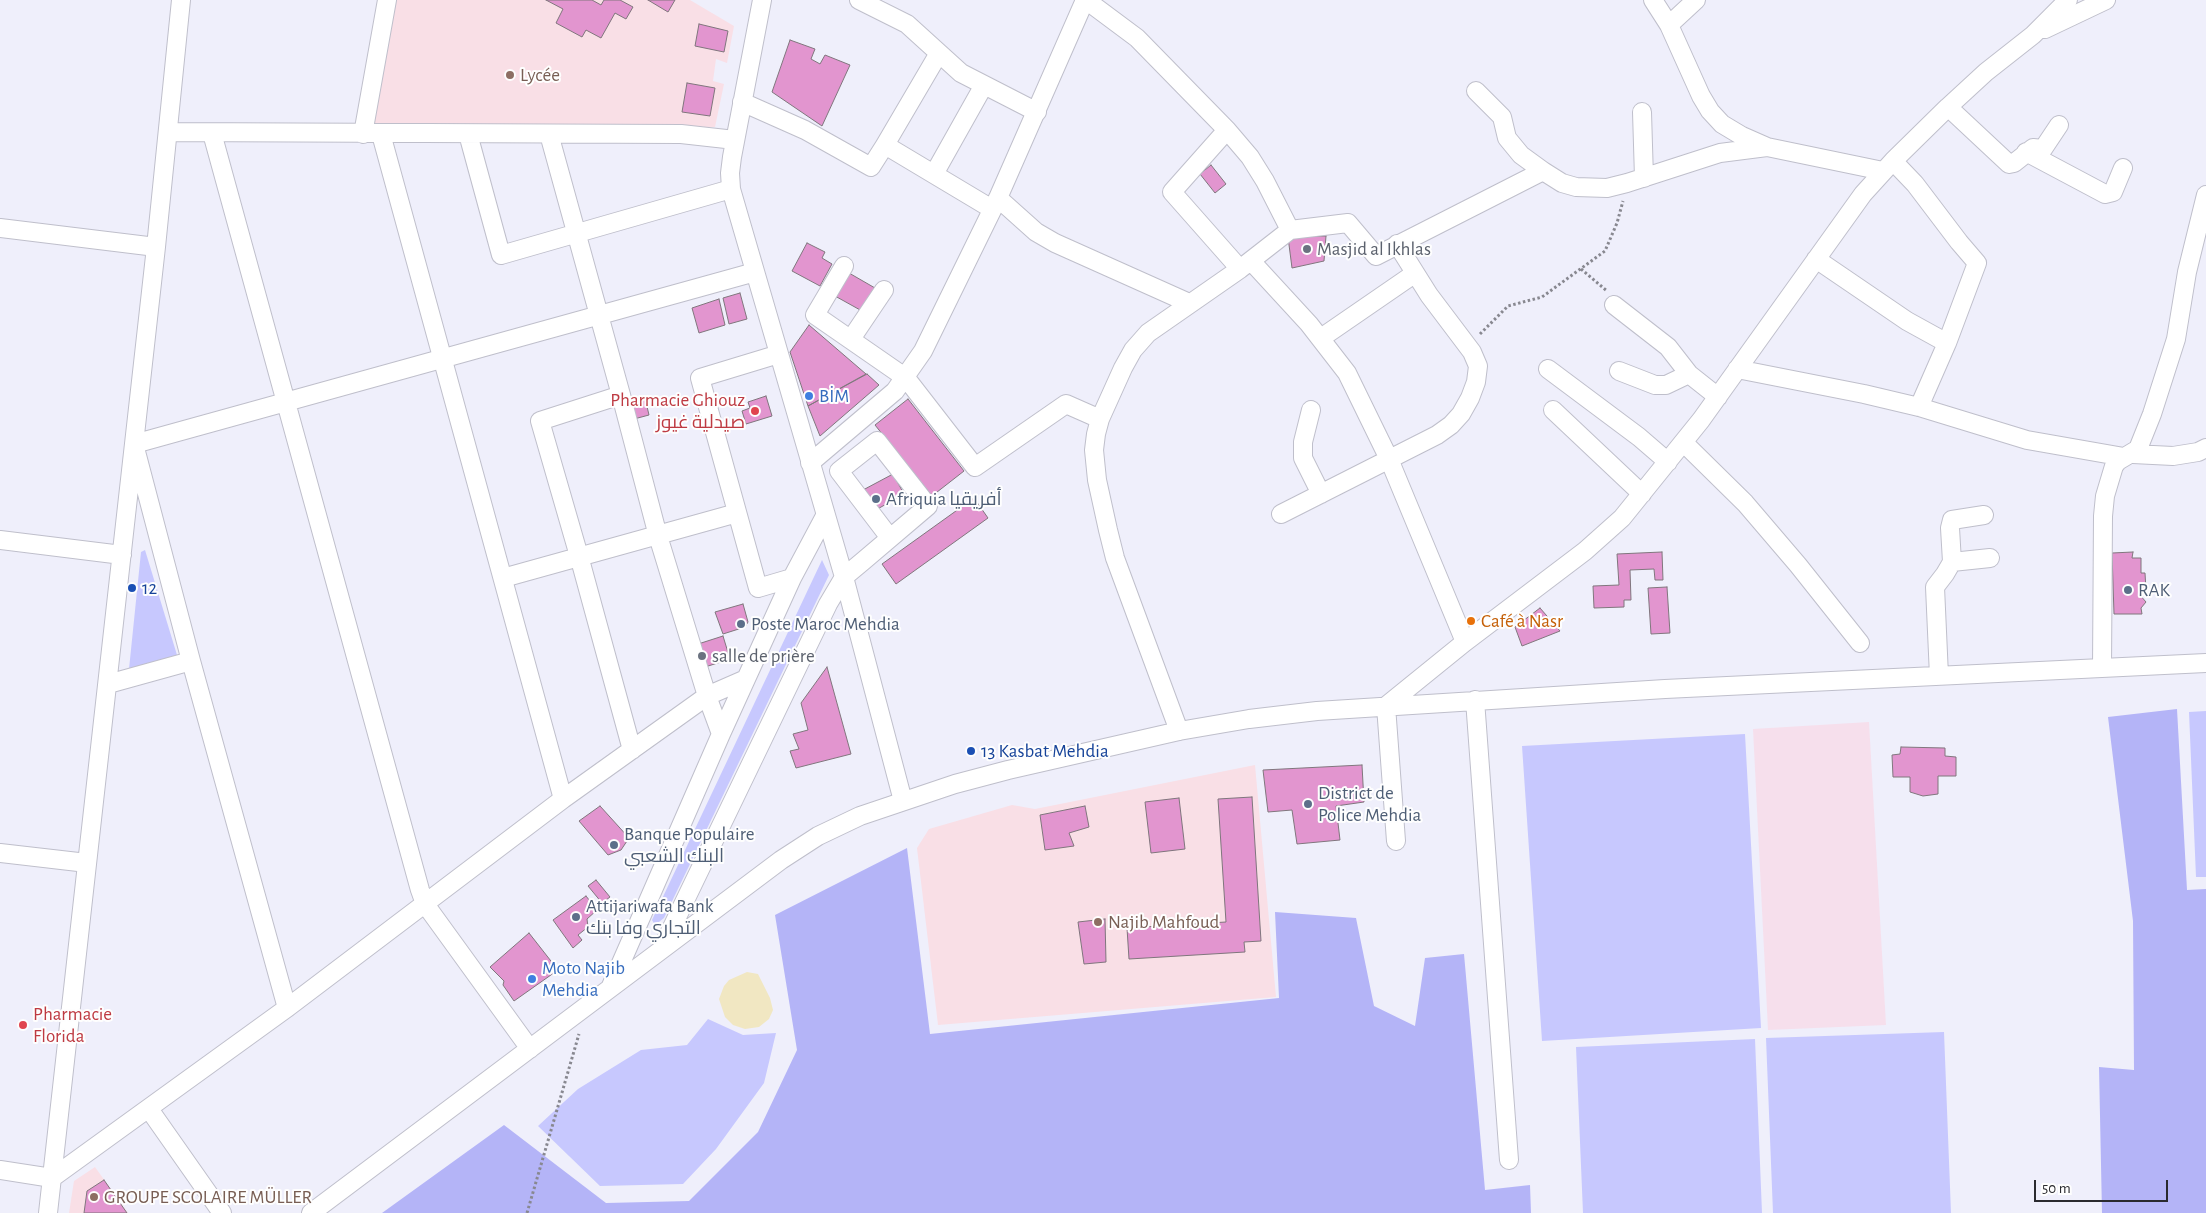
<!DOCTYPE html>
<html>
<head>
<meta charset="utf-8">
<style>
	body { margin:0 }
	#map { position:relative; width:2206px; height:1213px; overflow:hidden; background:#efeffb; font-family:"Alegreya Sans",sans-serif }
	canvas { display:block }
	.scale { position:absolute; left:2034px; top:1180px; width:134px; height:22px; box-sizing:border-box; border:2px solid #2a2a2f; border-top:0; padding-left:6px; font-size:15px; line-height:18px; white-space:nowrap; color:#2a2a2f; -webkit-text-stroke:4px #fefefe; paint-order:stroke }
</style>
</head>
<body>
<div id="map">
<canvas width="2206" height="1213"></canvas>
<div class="scale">50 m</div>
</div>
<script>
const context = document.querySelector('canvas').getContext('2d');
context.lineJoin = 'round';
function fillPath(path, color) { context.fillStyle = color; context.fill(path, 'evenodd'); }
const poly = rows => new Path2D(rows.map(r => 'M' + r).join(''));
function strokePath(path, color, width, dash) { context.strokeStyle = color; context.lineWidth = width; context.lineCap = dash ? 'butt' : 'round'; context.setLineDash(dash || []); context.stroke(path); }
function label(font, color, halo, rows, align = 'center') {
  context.font = font + ' "Alegreya Sans",Cairo,sans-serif'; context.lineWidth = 4; context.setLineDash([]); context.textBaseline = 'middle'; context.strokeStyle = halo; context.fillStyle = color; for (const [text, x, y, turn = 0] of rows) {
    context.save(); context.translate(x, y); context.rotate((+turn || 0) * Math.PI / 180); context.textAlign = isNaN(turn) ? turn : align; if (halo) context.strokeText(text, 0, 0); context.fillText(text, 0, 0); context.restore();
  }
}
fillPath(poly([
	[1869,722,1886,1025,1768,1030,1753,729]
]), '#f6dfec');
fillPath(poly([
	[396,0,690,0,734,26,727,63,716,59,713,81,724,84,715,127,374,123],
	[1255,765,1276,997,938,1025,917,848,929,829,1012,805,1035,809],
	[95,1167,128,1213,69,1213,74,1181]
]), '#f9dfe6');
fillPath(poly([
	[145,550,177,655,129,669,141,552],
	[822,560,829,575,664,918,655,925,652,920],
	[2206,711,2206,877,2196,877,2189,712],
	[1745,734,1761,1028,1542,1041,1522,746],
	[708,1019,743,1035,776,1033,764,1083,716,1149,683,1184,600,1186,538,1126,578,1089,641,1050,687,1045],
	[1944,1032,1951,1213,1773,1213,1766,1038],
	[1755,1039,1762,1213,1583,1213,1576,1047]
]), '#c7c8fe');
fillPath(poly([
	[2177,709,2187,890,2206,889,2206,1213,2102,1213,2099,1067,2134,1070,2133,921,2108,717],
	[907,848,930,1034,1279,998,1275,912,1356,918,1374,1006,1415,1026,1425,958,1464,954,1485,1190,1530,1185,1531,1213,382,1213,504,1125,606,1203,689,1201,758,1132,797,1050,775,915]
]), '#b4b4f7');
fillPath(poly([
	[747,972,758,974,770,998,773,1010,769,1019,759,1027,745,1029,733,1025,725,1017,719,999,724,986,729,980]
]), '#f1e7c2');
const building = poly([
	[546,0,592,0,601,5,604,0,620,0,633,7,626,19,615,13,601,38,586,30,582,37,556,23,563,9,546,0],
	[648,0,675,0,668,12,648,0],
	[699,24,728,31,724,52,695,46,699,24],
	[790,40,815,49,811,59,820,64,825,55,850,65,822,126,772,92,790,40],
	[687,83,715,88,710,116,682,112,687,83],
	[1211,165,1226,184,1215,193,1200,174,1211,165],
	[1326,236,1324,261,1292,268,1288,237,1326,236],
	[807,243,825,252,822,258,832,264,820,286,792,271,807,243],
	[849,273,875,288,862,311,835,296,849,273],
	[740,293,747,319,729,324,723,298,740,293],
	[719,299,725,325,699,333,692,308,719,299],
	[809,325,866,374,808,406,790,352,809,325],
	[867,374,879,385,820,436,808,406,867,374],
	[766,396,772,416,746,424,742,411,750,408,748,402,766,396],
	[645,398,649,415,634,419,629,402,645,398],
	[908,399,964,471,932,496,875,425,908,399],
	[893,474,904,494,874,511,863,490,893,474],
	[974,498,988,518,896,584,882,564,974,498],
	[1662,552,1663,580,1655,580,1654,569,1630,570,1631,600,1624,600,1624,607,1594,608,1593,586,1619,585,1617,554,1662,552],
	[2133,552,2132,558,2141,558,2141,573,2145,573,2146,590,2141,591,2139,594,2146,602,2141,608,2142,614,2114,614,2112,553,2133,552],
	[1667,587,1670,633,1651,634,1648,588,1667,587],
	[743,604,748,622,745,627,723,634,715,612,743,604],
	[1540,608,1560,631,1522,646,1515,627,1540,608],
	[723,636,730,659,702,668,695,645,723,636],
	[827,667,851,754,796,768,790,751,799,749,793,734,808,730,801,703,827,667],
	[1901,747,1945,748,1945,756,1956,757,1956,776,1938,776,1938,794,1923,796,1910,792,1910,777,1893,777,1892,755,1900,754,1901,747],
	[1362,765,1364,802,1336,806,1340,840,1297,844,1292,810,1268,812,1263,770,1362,765],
	[1252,797,1261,941,1244,942,1245,952,1129,959,1127,928,1226,922,1218,799,1252,797],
	[1179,798,1185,849,1151,853,1145,802,1179,798],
	[600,806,629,838,621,850,608,855,579,821,600,806],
	[1085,806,1089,827,1069,833,1074,846,1045,850,1040,815,1085,806],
	[596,880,610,897,602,903,588,886,596,880],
	[586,896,597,910,587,919,588,927,578,935,582,940,573,948,553,920,586,896],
	[1105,919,1106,962,1084,964,1078,922,1105,919],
	[529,933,558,970,514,1001,503,985,504,981,490,967,529,933],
	[104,1180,127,1213,84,1213,87,1191,104,1180]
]);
fillPath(building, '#e295cf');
strokePath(building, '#80767d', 1);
const minor = poly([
	[762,0,732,157,730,173,731,189,844,577,903,801],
	[859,0,907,24,961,73,1037,112],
	[1086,0,1137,38,1227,130,1250,157,1265,181,1290,230,1240,269,1148,333,1133,350,1123,368,1100,419,1096,434,1094,450,1097,480,1108,530,1115,558,1179,731],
	[1653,0,1669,25,1701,96,1710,111,1722,124,1742,136,1767,147],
	[1669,25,1696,0],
	[2045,29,2106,0],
	[1476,91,1502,117,1507,138,1521,155,1543,171],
	[742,102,805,130,871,167,885,145,992,209],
	[1948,107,2009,164,2014,163,2033,148,2043,149,2059,125],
	[1642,112,1644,178],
	[1227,130,1172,192,1240,269],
	[168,132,681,134,735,140],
	[212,133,420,890,425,904,530,1049],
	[363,134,387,0],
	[381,134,563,799],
	[468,134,501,255,731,189],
	[549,134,621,395,658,536,707,696,721,734],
	[885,145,939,53],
	[2026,152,2105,194,2113,192,2123,168],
	[1893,161,1915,184,1959,242,1977,263,1947,343,1919,407],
	[934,174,984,85],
	[998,198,1036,232,1055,243,1189,303],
	[0,228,156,247],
	[1290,230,1348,223,1376,256,1543,171,1562,183,1576,187,1607,188,1627,183,1720,153,1767,147,1883,171],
	[1816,259,1907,321,1947,343],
	[1251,261,1309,324,1347,373,1389,459,1465,642],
	[844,266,815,315,906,378,975,467,1066,404,1100,419],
	[1614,305,1668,347,1689,374,1718,397],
	[1321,338,1414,274],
	[851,339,884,290],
	[779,354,700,378,758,588,792,578],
	[1548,369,1639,437,1668,462],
	[1737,369,1864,394,1919,407,2027,440,2124,457],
	[1619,371,1655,385,1666,385,1689,374],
	[621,395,540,421,579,556,632,750],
	[1311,410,1303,442,1303,458,1321,494],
	[1553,410,1642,494],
	[1684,443,1745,503,1798,565,1860,643],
	[2133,454,2173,456,2198,452,2206,448],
	[810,463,895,391,923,351,998,198,1085,0],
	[1281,514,1437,435,1451,425,1461,414,1470,398,1476,382,1478,366,1472,352,1429,295,1397,244],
	[0,540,122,555],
	[1952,562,1990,558],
	[503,578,737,513],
	[2102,668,2103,516,2105,496,2114,466,2118,461,2138,449,2152,414,2176,339,2187,272,2206,195],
	[1939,676,1935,587,1945,574,1952,562,1950,528,1952,520,1984,515],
	[108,684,191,661],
	[1475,700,1509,1160],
	[1396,841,1386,706,1465,642,1585,551,1622,518,1701,420,1863,194,1893,161,1948,107,1986,72,2033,35,2068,0],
	[0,853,87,863],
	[664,944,828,604,844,577,862,562,928,506,877,441,839,471,890,538],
	[611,986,721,734,792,578,825,516],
	[287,1008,191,661,134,444,755,272],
	[149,1109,222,1213],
	[0,1170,52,1178,287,1008,563,799,707,696,746,679],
	[48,1213,156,247,181,0],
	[311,1213,781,860,818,836,860,816,955,784,1008,770,1179,731,1249,719,1317,711,1665,689,2206,663]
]);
strokePath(minor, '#bfbfcb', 20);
strokePath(poly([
	[1581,269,1607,291],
	[1480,334,1508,306,1542,297,1605,251,1617,223,1623,201],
	[527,1213,579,1034]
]), '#888890', 3, [2.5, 2.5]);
strokePath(minor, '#fff', 18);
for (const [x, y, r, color] of [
	[510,75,5,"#8d6e63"],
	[1307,249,5,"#6b7280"],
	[809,396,5,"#3f7fe0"],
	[755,411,5,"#e0444e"],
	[876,499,5,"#5c6f8a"],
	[132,588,5,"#1a4fb4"],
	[2128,590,5,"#5c6f8a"],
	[1471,621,5,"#e8710a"],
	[741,624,5,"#5c6f8a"],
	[702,656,5,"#6b7280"],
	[971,751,5,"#1a4fb4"],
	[1308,804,5,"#5c6f8a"],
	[614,845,5,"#5c6f8a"],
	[576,917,5,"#5c6f8a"],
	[1098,922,5,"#8d6e63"],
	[532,979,5,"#3f7fe0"],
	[23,1025,5,"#e0444e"],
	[94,1197,5,"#8d6e63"]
]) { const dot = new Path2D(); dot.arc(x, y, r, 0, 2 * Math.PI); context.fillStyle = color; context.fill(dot); strokePath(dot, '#fefefe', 2); }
label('19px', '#785e54', '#fefefe', [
	["Lycée",520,75],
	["Najib Mahfoud",1108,922],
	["GROUPE SCOLAIRE MÜLLER",104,1197]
], 'left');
label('19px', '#5b616d', '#fefefe', [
	["Masjid al Ikhlas",1317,249],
	["salle de prière",712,656]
], 'left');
label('19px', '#366cbe', '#fefefe', [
	["BİM",819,396],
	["Moto Najib",542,968],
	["Mehdia",542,990]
], 'left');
label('19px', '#be3a42', '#fefefe', [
	["Pharmacie Ghiouz",745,400],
	["صيدلية غيوز",745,422],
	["Pharmacie",33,1014,"left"],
	["Florida",33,1036,"left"]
], 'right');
label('19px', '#4e5e75', '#fefefe', [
	["Afriquia أفريقيا",886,499],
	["RAK",2138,590],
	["Poste Maroc Mehdia",751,624],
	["District de",1318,793],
	["Police Mehdia",1318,815],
	["Banque Populaire",624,834],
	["البنك الشعبي",624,856],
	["Attijariwafa Bank",586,906],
	["التجاري وفا بنك",586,928]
], 'left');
label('19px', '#164399', '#fefefe', [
	["12",142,588],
	["13 Kasbat Mehdia",981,751]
], 'left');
label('19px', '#c56008', '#fefefe', [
	["Café à Nasr",1481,621]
], 'left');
</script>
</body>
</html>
